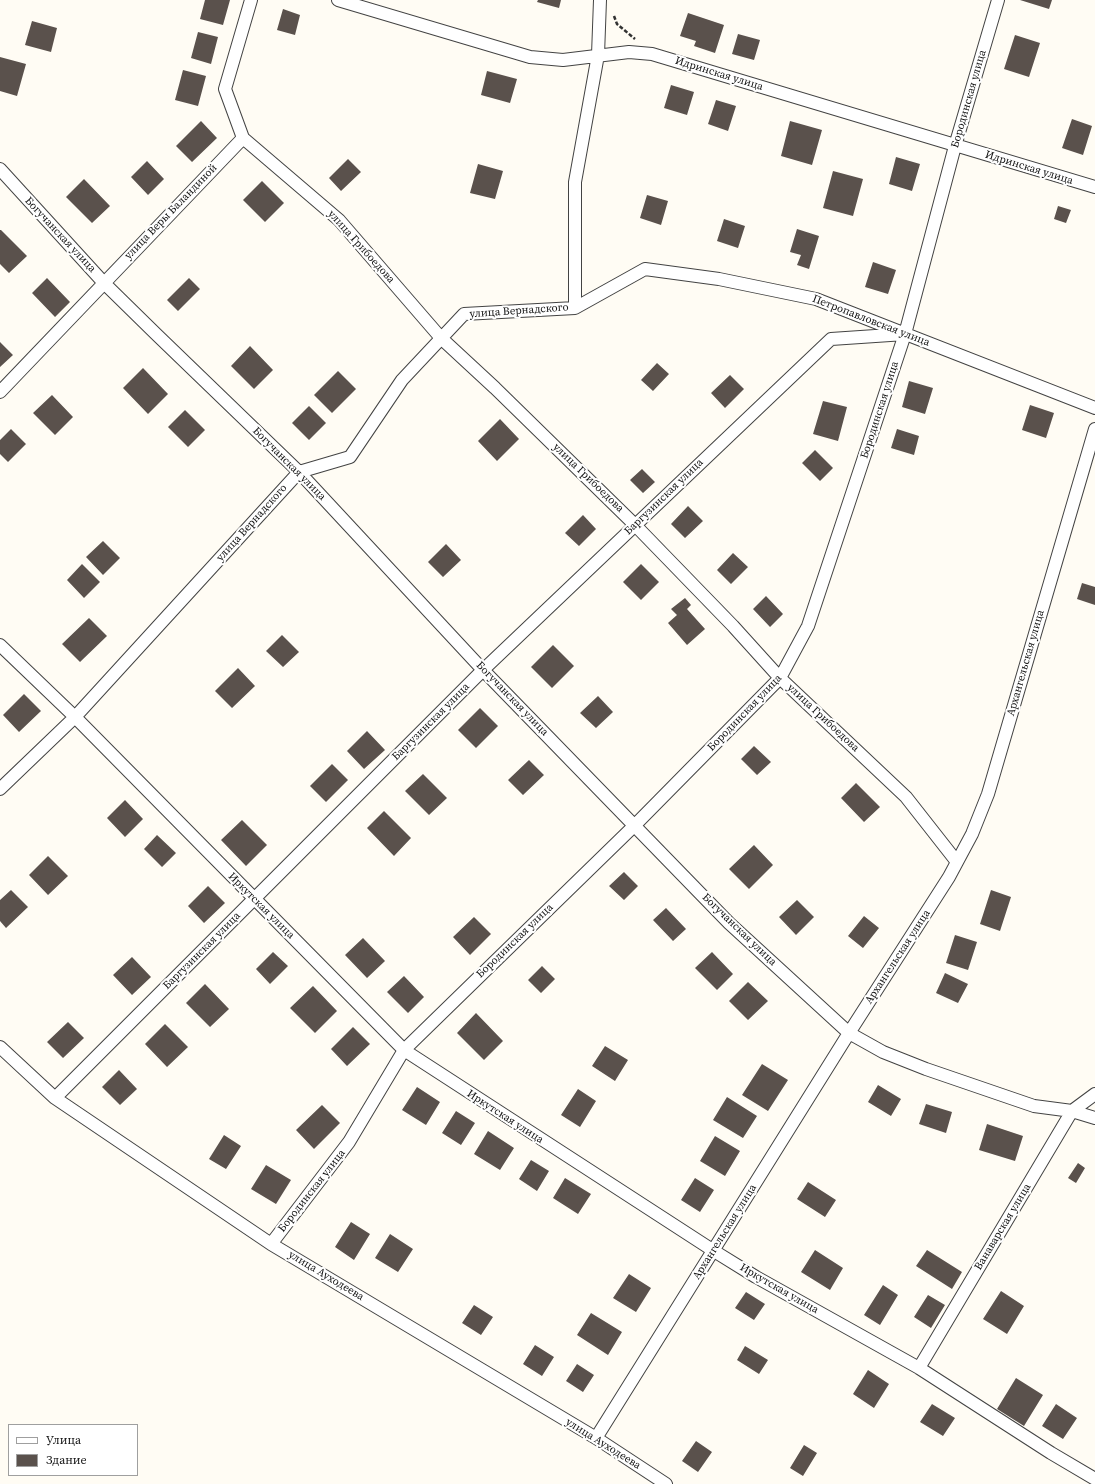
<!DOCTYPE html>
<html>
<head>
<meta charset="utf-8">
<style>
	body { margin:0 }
	#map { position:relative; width:1095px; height:1484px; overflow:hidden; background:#fffcf4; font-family:"Source Serif 4",serif }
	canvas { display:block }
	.legend { position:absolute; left:8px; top:1424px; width:130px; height:52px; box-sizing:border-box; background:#fff; border:1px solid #9f9f9f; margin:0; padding:5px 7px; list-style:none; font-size:12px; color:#101010 }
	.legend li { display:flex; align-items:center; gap:8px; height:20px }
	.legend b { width:20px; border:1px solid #9f9f9f }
</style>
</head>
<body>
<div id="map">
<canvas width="1095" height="1484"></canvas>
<ul class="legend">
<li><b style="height:5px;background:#fff"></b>Улица</li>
<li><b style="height:11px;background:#5a514c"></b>Здание</li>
</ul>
</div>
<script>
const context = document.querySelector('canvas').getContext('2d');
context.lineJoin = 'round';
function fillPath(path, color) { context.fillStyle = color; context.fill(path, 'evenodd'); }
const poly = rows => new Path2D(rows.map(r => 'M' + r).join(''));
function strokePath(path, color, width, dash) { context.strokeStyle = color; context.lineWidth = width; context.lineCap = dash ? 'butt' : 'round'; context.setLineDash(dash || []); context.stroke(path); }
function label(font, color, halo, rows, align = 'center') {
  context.font = font + ' "Source Serif 4",serif'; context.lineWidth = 4; context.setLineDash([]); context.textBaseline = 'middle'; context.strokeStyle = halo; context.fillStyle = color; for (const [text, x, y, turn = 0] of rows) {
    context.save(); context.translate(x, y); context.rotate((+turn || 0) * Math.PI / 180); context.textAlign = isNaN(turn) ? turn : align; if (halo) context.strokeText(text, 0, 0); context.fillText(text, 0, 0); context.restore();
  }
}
fillPath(poly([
	[205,0,230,0,223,25,200,19],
	[538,0,561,0,559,8,537,2],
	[1020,0,1052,0,1049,9],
	[283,9,300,15,295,35,277,30],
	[688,13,724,25,715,53,694,46,696,41,680,36],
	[32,21,57,28,51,52,25,45],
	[198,32,218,37,211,64,191,58],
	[738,34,760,40,754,60,732,54],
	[1015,35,1040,43,1029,77,1004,69],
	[0,57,26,64,17,96,0,91],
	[183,70,206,76,198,106,175,100],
	[487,71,517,79,510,103,481,95],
	[671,85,694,92,687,115,664,108],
	[716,100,736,106,728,131,708,124],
	[1072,119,1092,126,1083,155,1062,148],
	[201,121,217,138,192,162,176,146],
	[790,121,822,130,812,165,781,156],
	[896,157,920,164,912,191,889,184],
	[348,159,361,172,341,191,329,178],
	[147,161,164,179,148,195,131,177],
	[478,164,503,171,495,199,470,193],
	[833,171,863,179,853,216,823,208],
	[84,179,110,206,92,223,66,197],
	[262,181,284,203,265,222,243,200],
	[647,195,668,201,661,225,640,218],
	[1058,206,1071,210,1066,223,1054,219],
	[724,219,745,226,738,248,717,241],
	[797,229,819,236,809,269,797,265,801,255,790,252],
	[0,230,1,230,27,256,9,273,0,264],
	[873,262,896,270,888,294,865,287],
	[47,278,70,302,55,317,32,293],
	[189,278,200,289,178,311,167,300],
	[0,342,13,355,0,367],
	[250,346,273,370,254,389,231,366],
	[657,363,669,374,653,391,641,380],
	[143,368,168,394,148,414,123,388],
	[338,371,356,389,332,413,314,395],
	[730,375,744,389,725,408,711,393],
	[909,381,933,388,925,414,902,407],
	[52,395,73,417,55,435,33,413],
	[823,401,847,407,838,441,813,434],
	[1030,405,1054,413,1046,438,1022,430],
	[309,406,326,423,309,440,292,423],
	[185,410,205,430,188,447,168,427],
	[500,419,519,439,497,461,478,441],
	[11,429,26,444,8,462,0,454,0,440],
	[897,429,919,436,914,455,891,448],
	[815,450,833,468,820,481,802,463],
	[642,469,655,482,643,493,630,480],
	[688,506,703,521,685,538,671,524],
	[583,515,596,529,579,546,565,533],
	[103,541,120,558,103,575,86,557],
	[446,544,461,560,443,577,428,562],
	[733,553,748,567,731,584,717,570],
	[82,564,100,582,84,598,67,580],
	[641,564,659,582,641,600,623,582],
	[1082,583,1095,587,1095,605,1077,599],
	[766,596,783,614,770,627,753,609],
	[685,598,691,605,687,609,705,629,687,645,668,623,677,615,671,609],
	[89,618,107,636,80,662,62,644],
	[282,635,299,652,283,667,266,651],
	[553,645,574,666,552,688,531,667],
	[238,668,255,686,232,708,215,691],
	[24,694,41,711,19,732,3,715],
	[598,696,613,712,596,728,580,713],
	[480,708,498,726,476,748,458,730],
	[367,731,385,750,364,769,347,751],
	[754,746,771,762,757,775,741,759],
	[529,760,544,775,523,795,508,780],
	[332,764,348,780,326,802,310,786],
	[423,774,447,798,429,815,405,791],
	[856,783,880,807,864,822,841,798],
	[125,800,143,819,125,837,107,818],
	[384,811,411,838,394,856,367,828],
	[242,820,267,845,246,866,221,840],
	[157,835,176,853,162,867,144,849],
	[754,845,773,865,749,889,729,869],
	[48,856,68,876,48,895,29,875],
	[624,872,638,886,624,900,609,886],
	[208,886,225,903,204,923,188,906],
	[11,890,28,907,6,928,0,921,0,900],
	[991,890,1011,897,1000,931,980,924],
	[797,900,814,917,796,935,779,917],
	[666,908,686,929,673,941,653,920],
	[864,916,879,928,863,948,848,936],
	[474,917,491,934,470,955,453,937],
	[955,935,977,942,968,970,946,963],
	[363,938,385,961,367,978,345,955],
	[273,952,288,966,270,984,256,969],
	[712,952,733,974,717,990,695,968],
	[132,957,151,977,132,995,113,975],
	[542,966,555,979,541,993,528,980],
	[945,973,968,984,958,1003,936,993],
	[404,976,424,997,408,1013,387,992],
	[748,982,768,1001,748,1020,729,1001],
	[205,984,229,1009,210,1027,186,1003],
	[313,986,337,1011,315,1033,290,1008],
	[476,1013,503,1041,484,1060,457,1033],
	[68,1022,84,1038,63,1058,47,1042],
	[165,1024,188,1047,167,1067,145,1044],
	[353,1027,370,1044,347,1066,331,1049],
	[605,1046,628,1060,615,1081,592,1066],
	[762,1064,788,1080,768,1111,742,1095],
	[119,1070,137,1089,120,1105,102,1087],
	[878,1085,901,1099,891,1116,868,1102],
	[417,1087,440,1102,426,1125,402,1110],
	[578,1089,596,1101,580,1127,561,1115],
	[727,1097,757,1116,743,1138,713,1120],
	[926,1104,952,1112,946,1133,919,1124],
	[322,1105,340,1123,314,1149,296,1130],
	[456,1111,475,1123,461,1145,442,1133],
	[987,1124,1023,1136,1015,1161,979,1150],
	[488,1131,514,1148,500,1170,474,1154],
	[224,1135,241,1146,226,1169,209,1159],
	[715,1136,740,1151,725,1176,700,1161],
	[531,1160,549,1171,537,1191,519,1179],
	[1078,1163,1085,1168,1076,1183,1068,1178],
	[266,1165,291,1180,276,1204,251,1189],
	[565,1178,591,1194,578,1214,553,1198],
	[695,1178,714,1190,700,1212,681,1200],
	[808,1182,836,1200,825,1217,797,1199],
	[351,1222,370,1234,354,1260,335,1247],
	[390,1234,413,1249,398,1272,375,1258],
	[815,1250,843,1268,830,1290,801,1272],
	[927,1250,962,1272,952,1289,916,1266],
	[629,1274,651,1288,636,1312,613,1298],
	[883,1285,898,1295,880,1325,864,1315],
	[1001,1291,1024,1306,1007,1334,983,1319],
	[746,1292,765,1304,754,1320,735,1308],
	[928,1295,945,1305,931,1328,914,1317],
	[474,1305,493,1317,481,1335,462,1323],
	[591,1313,622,1332,608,1355,577,1335],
	[535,1345,554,1357,542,1376,523,1364],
	[745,1346,768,1360,759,1374,737,1360],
	[577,1364,594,1375,583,1392,566,1381],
	[868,1370,889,1384,874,1408,853,1394],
	[1016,1378,1043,1395,1024,1426,997,1409],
	[932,1404,955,1418,943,1436,920,1422],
	[1056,1404,1077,1418,1063,1439,1042,1426],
	[696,1441,712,1452,698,1472,682,1461],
	[804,1445,817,1453,803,1476,790,1468]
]), '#5a514c');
const minor = poly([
	[338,0,530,57,563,60,629,52,652,54,1095,187],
	[243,138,339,220,441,338,495,388,635,525,733,626,780,678,906,797,957,862],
	[0,169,104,283,156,334,299,472,483,670,729,923,849,1033,883,1052,926,1069,1034,1106,1072,1111,1095,1118],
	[575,308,645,269,719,279,816,299,1095,408],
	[0,392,243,138,225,89,251,0],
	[0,645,75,717,404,1050,714,1251,756,1277,919,1368,1051,1453,1095,1479],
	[0,789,75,717,299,472,350,457,402,380,464,314,575,308,575,182,598,55,600,0],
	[0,1047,55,1098,271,1244,596,1438,666,1484],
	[55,1098,483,670,831,339,905,334],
	[271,1244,349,1142,404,1050,635,825,780,678,808,626,905,334,955,146,998,0],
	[919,1368,1072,1111,1095,1094],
	[596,1438,849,1033,949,877,972,834,988,794,1095,429]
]);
strokePath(minor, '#434343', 14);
strokePath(poly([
	[614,16,617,24,635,39]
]), '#323232', 2.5, [4, 2]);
strokePath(minor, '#fff', 12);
label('11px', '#101010', '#fff', [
	["Идринская улица",719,74,17],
	["Бородинская улица",969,99,-74],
	["Идринская улица",1029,168,17],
	["улица Веры Баландиной",171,212,-46],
	["Богучанская улица",60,235,47],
	["улица Грибоедова",361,247,48],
	["улица Вернадского",519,311,-4],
	["Петропавловская улица",871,321,21],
	["Бородинская улица",880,410,-72],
	["Богучанская улица",289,464,45],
	["улица Грибоедова",588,478,44],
	["Баргузинская улица",664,497,-44],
	["улица Вернадского",252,523,-48],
	["Архангельская улица",1026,663,-74],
	["Богучанская улица",512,699,46],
	["Бородинская улица",745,713,-46],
	["улица Грибоедова",823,718,43],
	["Баргузинская улица",431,722,-45],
	["Иркутская улица",261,906,45],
	["Богучанская улица",739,930,44],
	["Бородинская улица",515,941,-44],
	["Баргузинская улица",202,951,-45],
	["Архангельская улица",898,957,-57],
	["Иркутская улица",505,1117,33],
	["Бородинская улица",312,1191,-52],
	["Ванаварская улица",1003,1227,-59],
	["Архангельская улица",725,1232,-58],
	["улица Ауходеева",326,1276,31],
	["Иркутская улица",779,1289,30],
	["улица Ауходеева",603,1444,32]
]);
</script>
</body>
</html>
